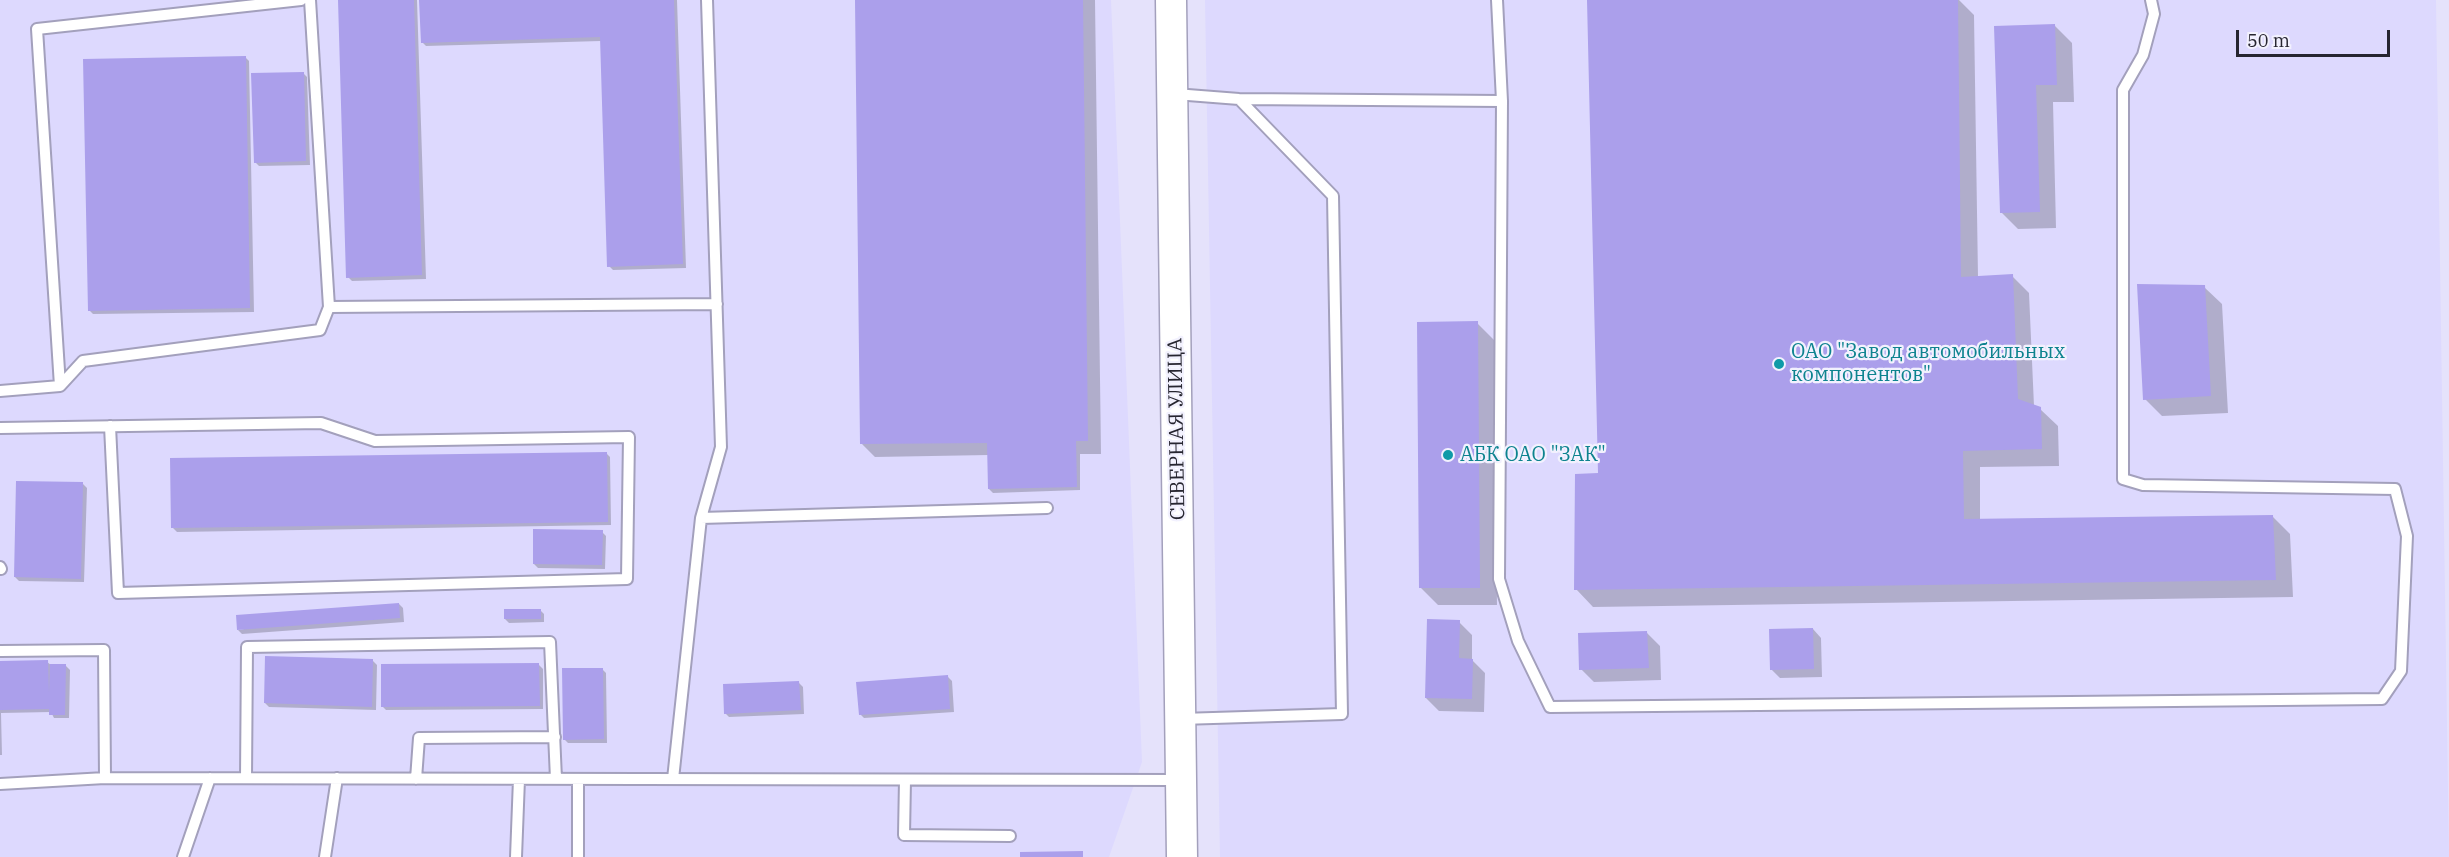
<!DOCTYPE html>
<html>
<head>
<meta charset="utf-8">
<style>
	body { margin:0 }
	#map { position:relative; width:2449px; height:857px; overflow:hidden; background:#e5e2fb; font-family:"IBM Plex Serif",serif }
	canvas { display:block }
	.scale { position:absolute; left:2236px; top:30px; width:154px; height:27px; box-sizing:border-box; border:3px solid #262530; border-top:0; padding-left:8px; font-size:18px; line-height:21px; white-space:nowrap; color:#262530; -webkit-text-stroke:4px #f2f1fe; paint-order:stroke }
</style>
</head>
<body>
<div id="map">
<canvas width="2449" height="857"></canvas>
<div class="scale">50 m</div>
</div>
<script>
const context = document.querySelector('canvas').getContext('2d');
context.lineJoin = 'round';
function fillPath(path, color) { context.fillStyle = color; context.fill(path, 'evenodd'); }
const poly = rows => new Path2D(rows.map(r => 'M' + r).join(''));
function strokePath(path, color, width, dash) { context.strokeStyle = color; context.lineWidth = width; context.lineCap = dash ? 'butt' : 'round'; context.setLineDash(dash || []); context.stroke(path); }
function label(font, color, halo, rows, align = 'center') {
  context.font = font + ' "IBM Plex Serif",serif'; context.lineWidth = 4.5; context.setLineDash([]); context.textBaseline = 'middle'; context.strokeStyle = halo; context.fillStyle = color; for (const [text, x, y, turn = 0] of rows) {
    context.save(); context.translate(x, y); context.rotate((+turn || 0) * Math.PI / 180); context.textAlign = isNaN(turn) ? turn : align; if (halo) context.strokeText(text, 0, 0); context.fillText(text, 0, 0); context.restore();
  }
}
fillPath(poly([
	[0,0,1111,0,1142,762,1109,857,0,857],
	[1205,0,2436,0,2449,857,1220,857]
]), '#ddd9fe');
fillPath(poly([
	[339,0,417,0,426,279,352,281,348,277],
	[421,0,677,0,686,268,613,270,609,266,601,41,426,46,422,42],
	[856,0,1095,0,1101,454,1080,454,1080,490,993,493,989,489,989,455,875,457,862,444],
	[1588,0,1959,0,1974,15,1978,277,2012,276,2029,293,2034,406,2040,409,2058,426,2059,466,1980,467,1980,521,2272,516,2290,534,2293,597,1593,607,1576,589,1599,474],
	[2055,26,2072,43,2074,102,2053,102,2056,228,2018,229,2001,212,1996,27],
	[245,57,249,61,254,312,93,314,89,310],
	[303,73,307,77,310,165,259,166,255,162],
	[2204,287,2222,304,2228,413,2162,416,2145,399],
	[1477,323,1494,340,1497,605,1438,605,1421,588],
	[606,453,610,457,611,525,177,532,173,528],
	[83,484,87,488,84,582,19,581,15,577],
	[602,532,606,536,605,569,538,568,534,564],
	[399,604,403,608,404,622,242,634,238,630],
	[540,610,544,614,544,622,509,623,505,619],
	[1459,622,1472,635,1472,660,1485,673,1484,712,1439,711,1426,698],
	[1813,629,1821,638,1822,677,1780,678,1771,669],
	[1647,633,1660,646,1661,680,1594,682,1581,669],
	[373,661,377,665,376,710,269,707,265,703],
	[47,662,51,665,66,666,70,670,69,718,54,718,51,712,1,713,2,755,0,755,0,663],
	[539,665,543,669,543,709,386,710,382,706],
	[602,669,606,673,607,743,568,743,564,739],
	[948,677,952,681,954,712,864,718,860,714],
	[799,683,803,687,804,714,729,717,725,713]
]), '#0003');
fillPath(poly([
	[338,0,414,0,422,275,346,278],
	[419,0,674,0,683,264,607,267,600,37,421,43],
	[855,0,1083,0,1088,441,1076,441,1077,487,988,489,987,443,860,444],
	[1587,0,1958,0,1961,277,2013,274,2018,399,2041,407,2042,449,1963,451,1964,519,2273,515,2276,580,1574,590,1575,474,1598,473],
	[2055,24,2057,85,2036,85,2040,212,2000,213,1994,26],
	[246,56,250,308,88,311,83,59],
	[304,72,306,161,254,163,251,73],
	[2137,284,2205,285,2211,396,2143,400],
	[1478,321,1480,588,1419,588,1417,322],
	[607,452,608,522,171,528,170,458],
	[16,481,83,482,81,579,14,577],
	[533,529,603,530,602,565,533,564],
	[399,603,400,618,237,630,236,615],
	[504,609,541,609,541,619,504,619],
	[1427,619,1460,620,1459,658,1473,659,1472,699,1425,698],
	[1813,628,1814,669,1770,670,1769,629],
	[1647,631,1649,668,1579,670,1578,633],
	[265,656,373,659,372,707,264,703],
	[48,660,49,693,50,664,66,664,65,715,49,715,49,709,0,710,0,661],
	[539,663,540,706,381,707,381,664],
	[562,668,603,668,604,739,563,740],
	[948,675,950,709,859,715,856,682],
	[799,681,801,710,724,714,723,684],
	[1083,851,1083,857,1020,857,1020,852]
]), '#ab9feb');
const service = poly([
	[310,0,329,307,717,304],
	[1497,0,1502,101,1499,579,1518,641,1550,707,2382,699,2401,671,2407,536,2395,489,2143,485,2123,479,2123,90,2143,55,2154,14,2151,0],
	[1175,94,1239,99,1502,101],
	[60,386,37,29,301,0],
	[0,391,60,386,83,361,320,330,329,307],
	[0,428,321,423,375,441,629,437,627,579,118,593,110,426],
	[701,518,721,447,707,0],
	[0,567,1,569],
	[0,651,104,650,105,778],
	[1181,719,1342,714,1333,196,1239,99],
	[246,778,247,647,550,642,556,779],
	[416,779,419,738,555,737],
	[578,779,578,857],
	[673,779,701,518,1047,508],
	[905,780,904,835,1010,836],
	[0,784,105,778,1179,780],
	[183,857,210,778],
	[325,857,337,778],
	[516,857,519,779]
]);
const secondary = poly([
	[1171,0,1182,857]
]);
strokePath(service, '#a3a0bc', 14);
strokePath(secondary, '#a3a0bc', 33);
strokePath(service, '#fff', 10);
strokePath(secondary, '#fff', 30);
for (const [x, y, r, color] of [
	[1779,364,6,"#0f9aa8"],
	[1448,455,6,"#0f9aa8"]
]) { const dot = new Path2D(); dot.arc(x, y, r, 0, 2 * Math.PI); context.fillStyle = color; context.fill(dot); strokePath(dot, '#f2f1fe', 2); }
label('20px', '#0d838f', '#f2f1fe', [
	["ОАО \"Завод автомобильных",1791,352],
	["компонентов\"",1791,375],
	["АБК ОАО \"ЗАК\"",1460,455]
], 'left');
label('20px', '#262530', '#f2f1fe', [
	["СЕВЕРНАЯ УЛИЦА",1177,429,-91]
]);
</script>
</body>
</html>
